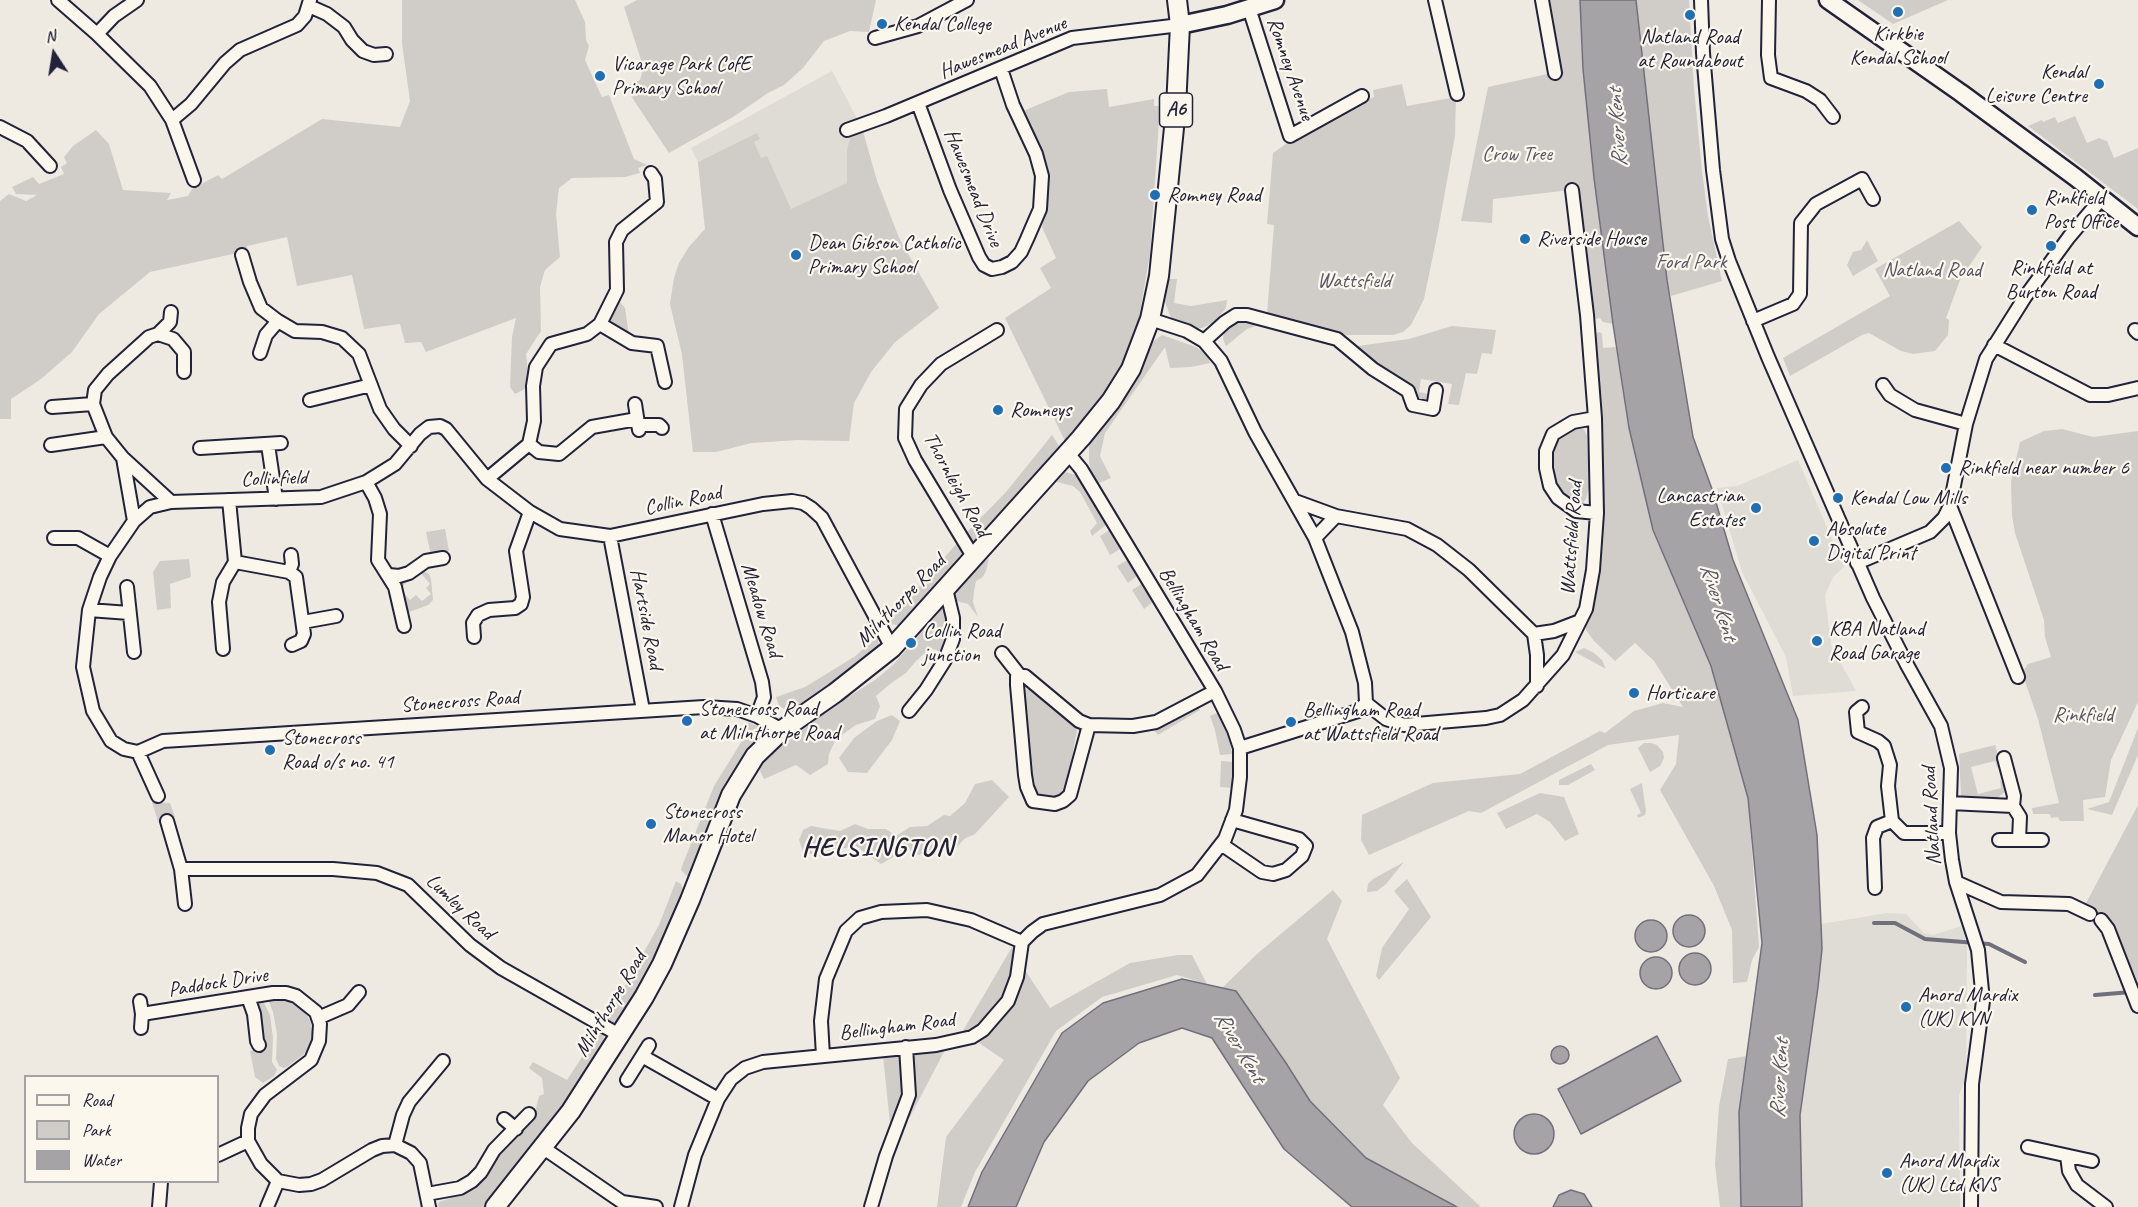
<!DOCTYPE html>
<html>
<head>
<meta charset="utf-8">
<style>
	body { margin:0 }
	#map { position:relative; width:2138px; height:1207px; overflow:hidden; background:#eeeae2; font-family:Caveat,sans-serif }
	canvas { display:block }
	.legend { position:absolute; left:24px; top:1075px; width:195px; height:108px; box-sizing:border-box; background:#fbf7ec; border:2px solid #a4a2a5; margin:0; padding:8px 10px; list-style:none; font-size:18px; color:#22223b }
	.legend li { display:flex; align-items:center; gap:12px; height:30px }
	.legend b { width:30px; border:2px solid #a4a2a5 }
	.north { position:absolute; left:24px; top:24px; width:60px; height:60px; -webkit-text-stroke:4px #fbf7ec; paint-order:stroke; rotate:348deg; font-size:16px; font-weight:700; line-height:24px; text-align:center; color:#22223b }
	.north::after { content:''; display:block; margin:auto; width:21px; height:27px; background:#22223b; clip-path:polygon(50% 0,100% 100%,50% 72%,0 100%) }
</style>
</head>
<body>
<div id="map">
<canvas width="2138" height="1207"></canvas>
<ul class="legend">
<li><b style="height:8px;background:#fbf7ec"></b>Road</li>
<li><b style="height:16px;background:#d0cdc9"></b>Park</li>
<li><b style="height:16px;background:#a6a3a7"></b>Water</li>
</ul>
<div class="north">N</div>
</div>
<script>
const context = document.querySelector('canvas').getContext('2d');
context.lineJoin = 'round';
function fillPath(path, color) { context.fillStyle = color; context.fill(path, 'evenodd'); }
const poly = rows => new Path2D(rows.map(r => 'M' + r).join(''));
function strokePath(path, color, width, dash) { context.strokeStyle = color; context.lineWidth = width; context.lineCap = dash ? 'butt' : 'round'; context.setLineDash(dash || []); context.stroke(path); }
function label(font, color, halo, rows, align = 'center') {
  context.font = font + ' Caveat,sans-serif'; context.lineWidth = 4.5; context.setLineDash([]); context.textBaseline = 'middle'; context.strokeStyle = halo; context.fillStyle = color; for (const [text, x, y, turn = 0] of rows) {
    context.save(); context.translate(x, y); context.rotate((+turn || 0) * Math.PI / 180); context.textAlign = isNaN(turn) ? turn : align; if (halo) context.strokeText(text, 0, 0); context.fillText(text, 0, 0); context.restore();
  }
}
fillPath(poly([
	[832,71,862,128,877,181,899,238,939,308,895,342,871,372,854,403,849,441,797,440,751,443,716,452,693,452,682,354,670,304,674,278,679,263,689,247,705,229,698,162,691,148],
	[1798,460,1844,567,1833,577,1825,595,1831,645,1856,691,1793,696,1786,657,1742,572,1717,488,1737,486],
	[1887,913,1906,914,1924,933,1933,935,1961,926,1967,945,1966,1078,1959,1095,1960,1207,1802,1207,1800,1115,1818,987,1822,949,1821,924]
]), '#dfdbd5');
fillPath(poly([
	[402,0,575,0,585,22,586,40,589,46,585,60,602,97,609,95,634,159,647,165,638,168,640,173,625,177,572,178,559,188,556,214,560,257,545,270,540,287,541,331,526,354,528,371,525,389,515,394,510,387,512,337,516,318,426,352,421,342,405,343,400,324,364,329,352,275,297,286,287,237,247,246,247,251,150,272,99,314,72,352,41,379,11,399,11,419,0,419,0,201,9,194,26,201,37,195,16,194,12,187,33,177,39,184,64,174,61,167,67,163,64,157,73,146,96,130,109,144,123,190,171,193,167,200,188,196,192,189,218,175,222,179,322,119,400,127,410,101,402,43],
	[637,0,876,0,869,32,850,31,824,41,803,68,784,85,768,93,733,117,669,153,625,87,640,80,642,73,641,60,624,7],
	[1550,0,1580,0,1594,178,1613,324,1603,322,1600,318,1594,319,1579,189,1493,199,1492,223,1461,221,1488,87,1561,71],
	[1636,0,1689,0,1694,88,1702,171,1708,216,1722,281,1671,296,1667,280],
	[1858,0,1948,0,1893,24],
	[1402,84,1407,106,1456,97,1455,136,1438,231,1424,299,1411,325,1403,332,1393,335,1347,335,1267,314,1274,225,1267,224,1273,153,1293,139,1339,113,1374,97,1373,90],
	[1107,89,1109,107,1154,99,1154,106,1160,106,1150,254,1139,317,1145,319,1126,363,1097,406,1066,443,1005,318,1051,288,1040,268,1056,258,1042,227,1046,208,1047,176,1043,152,1023,111,1069,92],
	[2075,116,2087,143,2099,138,2107,141,2114,158,2138,148,2138,209,2028,126,2042,120,2043,122,2055,117,2058,123],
	[862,128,877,181,899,238,939,308,895,342,871,372,854,403,849,441,797,440,751,443,716,452,693,452,682,354,670,304,674,278,679,263,689,247,705,229,698,162,757,133,760,139,754,142,761,158,767,156,791,209,847,183,847,150,850,139],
	[1959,221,1982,247,1960,280,1946,318,1949,320,1948,335,1935,351,1913,354,1901,351,1869,333,1862,335,1790,376,1783,358,1890,296,1875,269],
	[1867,240,1878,261,1853,276,1847,265,1853,252,1861,250],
	[1168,279,1177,279,1174,303,1191,306,1227,300,1226,308,1214,322,1202,328,1198,328,1171,318,1165,302],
	[619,301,625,308,629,335,614,327,610,321,611,314],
	[1245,319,1261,324,1247,329,1226,346,1223,339,1224,331,1234,321],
	[1452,326,1496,330,1492,354,1482,353,1477,374,1466,373,1459,405,1448,404,1452,384,1421,379,1419,392,1429,394,1425,402,1420,401,1408,383,1360,351,1358,346,1409,339],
	[1600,332,1602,334,1603,348,1616,347,1629,428,1653,530,1711,666,1748,798,1759,947,1752,960,1747,982,1733,983,1732,930,1714,886,1660,790,1676,764,1679,735,1608,745,1481,813,1469,811,1369,855,1361,840,1362,815,1433,783,1520,774,1600,731,1605,733,1634,711,1663,703,1683,707,1654,661,1635,643,1615,661,1594,641,1586,630,1586,625,1592,611,1599,567,1601,530,1600,400,1595,333],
	[1162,335,1196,347,1207,355,1210,363,1191,367,1170,368,1165,347,1105,433,1100,456,1111,478,1097,484,1092,478,1089,462,1089,447,1092,439,1137,377,1151,343],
	[1573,427,1584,429,1587,436,1589,487,1586,499,1582,504,1574,505,1555,488,1553,441],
	[2062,429,2093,437,2138,431,2138,702,2111,760,2105,797,2083,800,2084,821,2060,821,2058,817,2051,818,2050,814,2033,814,2032,808,2059,803,2038,719,2022,673,2028,664,2051,657,2045,637,2044,620,2015,533,2012,516,2011,481,2020,442,2044,431],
	[1052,435,1062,450,977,545,971,544,965,534,1006,492],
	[1065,472,1076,475,1080,479,1107,524,1092,536,1090,531,1097,523,1080,492,1073,486,1057,482],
	[445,529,449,551,431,556,426,532],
	[1111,529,1122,548,1110,555,1100,536],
	[957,543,964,555,905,623,897,625,890,624,888,622],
	[989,558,986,571,983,577,976,581,974,591,973,602,978,617,968,604,952,600,957,586],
	[189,559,191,577,170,584,171,608,157,610,153,572,160,561],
	[1129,559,1138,575,1128,583,1117,566],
	[421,570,429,574,431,579,433,600,428,605,404,614,398,585,401,582,406,583,400,589,410,600,416,595,422,601,431,594,426,588,430,584,419,571],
	[1143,583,1154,601,1144,609,1132,590],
	[942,602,958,610,961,636,956,646,940,652,931,648,916,661,906,673,890,684,876,696,880,706,875,719,856,725,836,739,829,754,828,764,810,775,796,765,764,779,758,767,775,746,824,704,848,697,875,680,893,665,940,611],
	[878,637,879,650,874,655,796,710,788,711,779,706,776,697,805,687,854,657],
	[1584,648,1594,653,1602,660,1606,669,1575,652],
	[1027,689,1034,689,1076,726,1077,730,1067,783,1064,792,1058,796,1051,797,1037,794,1030,783,1022,694],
	[1197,705,1200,710,1158,735,1154,730],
	[1219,712,1230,742,1232,754,1220,755,1215,730,1210,716],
	[892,715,900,721,892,740,867,773,848,772,839,758,854,738,877,721],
	[748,722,764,729,764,734,693,875,688,877,681,870,682,866,714,786,745,736],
	[2138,728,2138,755,2112,815,2087,809,2109,802],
	[1651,743,1657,745,1663,752,1664,758,1660,766,1650,772,1638,748,1644,743],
	[1995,745,2000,761,1998,766,1997,768,1995,761,1971,767,1978,794,2001,788,2000,780,2006,785,2007,788,2004,793,1997,798,1963,797,1961,795,1959,754],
	[1221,761,1233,762,1232,788,1220,787],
	[1591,764,1595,770,1568,785,1559,785,1559,780],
	[992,780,1009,797,975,834,964,839,953,852,932,852,913,856,909,848,881,864,856,846,840,849,822,857,803,852,799,840,803,830,811,826,840,831,855,824,868,829,886,829,896,836,910,827,927,826,944,815,950,816,965,803,975,784],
	[1642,783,1646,811,1645,815,1638,818,1637,815,1641,813,1630,789],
	[1540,793,1564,797,1579,834,1565,841,1550,822,1537,814,1506,829,1497,813],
	[152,802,170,803,175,817,158,822],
	[2138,805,2138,997,2105,918,2085,905],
	[1404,862,1386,884,1377,891,1367,892,1368,884,1373,879],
	[1407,879,1431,917,1379,980,1376,976,1382,948,1409,909,1394,891],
	[676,881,681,884,684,892,673,921,652,969,619,1024,606,1020,659,925],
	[1333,890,1342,901,1327,939,1400,1078,1383,1105,1412,1143,1481,1207,1457,1207,1366,1158,1310,1101,1286,1062,1236,991,1222,988,1257,954],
	[1012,947,1014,952,1011,984,996,1011,972,1032,961,1034],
	[1178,955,1192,955,1207,984,1177,975,1102,997,1056,1031,975,1172,961,1207,937,1207,946,1137,1004,1060,979,1043,989,1034,1013,1006,1024,978,1025,970,1050,1008,1130,963],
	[283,997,304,1006,302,1009,310,1020,312,1032,310,1045,304,1054,287,1067,284,1068,279,1066,276,1059,277,1034,273,1012,269,1002,270,998],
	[262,999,270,1015,273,1038,272,1062,277,1070,274,1076,263,1083,255,1077,250,1051,266,1048,257,1000],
	[590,1027,594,1027,603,1034,604,1038,602,1046,586,1067,584,1079,484,1207,437,1207,439,1202,451,1198,451,1195,491,1162,507,1143,516,1137,535,1113,539,1096,544,1094,542,1078,529,1068,533,1062,567,1080,595,1037,588,1029],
	[946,1048,910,1117,906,1120,912,1099,911,1052],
	[896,1054,902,1058,905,1084,903,1100,891,1133,883,1056],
	[1747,1056,1739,1112,1741,1207,1720,1207,1715,1164,1719,1106,1728,1059]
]), '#d0cdc9');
const water = poly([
	[1580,0,1636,0,1667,280,1693,437,1712,489,1733,560,1798,720,1817,835,1821,924,1822,949,1818,987,1800,1115,1802,1207,1741,1207,1739,1112,1762,943,1748,798,1711,666,1653,530,1629,428,1613,324,1594,178,1583,69,1580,0],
	'1673 931a16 16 0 1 1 32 0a16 16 0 1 1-32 0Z',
	'1635 936a16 16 0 1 1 32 0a16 16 0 1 1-32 0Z',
	'1679 969a16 16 0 1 1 32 0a16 16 0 1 1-32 0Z',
	'1640 973a16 16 0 1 1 32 0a16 16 0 1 1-32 0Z',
	[1182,979,1236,991,1286,1063,1310,1101,1366,1158,1457,1207,1352,1207,1284,1149,1212,1038,1182,1028,1139,1043,1088,1081,1044,1142,1016,1207,968,1207,982,1172,1062,1033,1103,1003,1182,979],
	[1657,1036,1681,1081,1581,1134,1558,1089,1657,1036],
	'1551 1055a9 9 0 1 1 18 0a9 9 0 1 1-18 0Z',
	'1514 1134a20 20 0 1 1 40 0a20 20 0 1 1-40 0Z',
	[1571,1190,1584,1194,1592,1207,1553,1207,1559,1195,1571,1190]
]);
fillPath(water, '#a6a3a7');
strokePath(water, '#716f7c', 1.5);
strokePath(poly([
	[1874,923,1895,923,1925,939,1989,944,2025,962],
	[2095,995,2131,992]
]), '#716f7c', 4);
const minor = poly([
	[58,0,97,34,150,86,172,120,194,180],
	[1435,0,1457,94],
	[1542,0,1555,73],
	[1701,0,1703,53,1713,170,1722,239,1729,261,1768,357,1873,598,1906,663,1941,726,1951,768,1949,833,1952,860,1956,882,1978,950,1983,1001,1972,1084,1971,1207],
	[1769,0,1768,55,1771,78,1806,91,1820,100,1833,117],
	[309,6,327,14,344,27,352,40,363,51,374,55,386,54],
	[1249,8,1290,136,1362,96],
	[97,34,114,16,137,0],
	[875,38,918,26,967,0],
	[918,103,950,190,979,257,984,265,992,269,1002,267,1012,262,1021,252,1027,239,1040,209,1042,176,1036,154,1013,105,1001,69],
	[172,120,191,104,225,63,240,50,297,25,305,16,310,0],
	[0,127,27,141,50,166],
	[847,130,886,116,1072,38,1180,25],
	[242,255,250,282,261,308,278,321,295,331,322,332,342,338,359,354,380,409,394,429,411,446],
	[1150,319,1187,331,1204,341,1221,361,1255,432,1315,538,1352,632,1365,683,1366,703,1358,711,1240,748],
	[1753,321,1793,304,1800,294,1801,223,1816,204,1862,179,1873,199],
	[600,324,632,343,657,346,665,382],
	[2135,330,2138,333],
	[158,334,170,322,171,312],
	[1204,341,1225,322,1236,315,1247,315,1337,339,1373,369,1408,391,1413,405,1433,409,1436,390],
	[1994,345,2090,395,2108,395,2138,388],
	[260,353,266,335,278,321],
	[1883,385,1890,395,1915,410,1966,424],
	[310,400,371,385],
	[635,404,639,430],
	[52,407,93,404],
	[1595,418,1573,422,1553,434,1546,451,1546,468,1550,486,1558,498,1576,511,1597,513],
	[638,425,659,425,662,428],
	[529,444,539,452,559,454,592,427,637,419],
	[51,445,106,437],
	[268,445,276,499],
	[200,448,281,443],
	[123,458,134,521],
	[487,479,529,444,534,421,533,386,536,367,551,344,587,334,600,324,617,290,616,242,622,230,657,202,655,179,651,173],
	[366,482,375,498,380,514,378,560,395,587,404,626],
	[1295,501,1336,516,1407,529,1437,545,1469,570,1534,634,1537,655,1537,686],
	[171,502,123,458,106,437,93,404,95,390,108,374,149,337,158,334,173,339,184,352,184,372],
	[1950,506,2018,677],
	[712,514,762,682,764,697,757,716],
	[610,536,643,710],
	[54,538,78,538,110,556],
	[1315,538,1336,516],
	[974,558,915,460,905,438,906,409,921,385,941,364,997,330],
	[235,562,289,572,296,577,304,634,301,641,292,645],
	[1857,563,1930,532,1944,518,1950,506,1966,424,1986,359,2025,297,2069,237,2102,198],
	[289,572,292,564,291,555],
	[389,575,399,576,409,573,426,561,443,558],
	[127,587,134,652],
	[89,610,129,613],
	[303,622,336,616],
	[1534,634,1554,631,1580,621],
	[474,637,473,623,478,615,489,610,515,608,521,604,523,597,516,551,530,512],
	[223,649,219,602,223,582,235,562,229,500],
	[1002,653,1020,676,1017,677,1017,685,1025,775,1027,787,1033,801,1055,804,1063,801,1070,795,1089,725,1133,726,1156,722,1215,691],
	[1020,676,1025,676,1079,721,1089,725],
	[1366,703,1386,719,1404,725,1486,718,1500,715,1523,700,1563,655,1586,609,1593,570,1597,513,1595,418,1587,315,1572,190],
	[1862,707,1856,712,1858,732,1878,741,1884,746,1890,765,1888,786,1892,821,1904,833,1949,833],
	[909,711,926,690,945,660,953,639,953,618,946,589],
	[138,752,163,741,704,707,737,709,757,716,782,730],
	[2004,758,2014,796,2013,806,2020,817,2019,840],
	[158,796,138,752,124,749,111,741,93,711,83,667,89,610,100,577,110,556,134,521,150,507,171,502,321,497,366,482,395,464,420,434,429,427,440,426,446,429,487,479,530,512,560,529,610,536,763,504,792,501,803,503,811,508,822,518,892,648],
	[1950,803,2013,806],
	[167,821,181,869,333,869,377,873,408,885,470,945,501,968,621,1036],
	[1999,840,2042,840],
	[1221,844,1262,872,1273,874,1286,870,1302,856,1306,846,1299,839,1232,820],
	[181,869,185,904],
	[1956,882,2001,902,2069,904,2090,914],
	[1875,888,1873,838,1877,827,1892,821],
	[2101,920,2108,929,2138,1006],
	[248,997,254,1014,257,1041,259,1045],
	[140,1001,142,1014,141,1028],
	[142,1014,273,993,286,993,296,996,316,1012,320,1024,319,1041,311,1060,265,1095,251,1114,248,1128,248,1141,261,1164,278,1181,299,1185,311,1184,322,1180,372,1150,382,1146,395,1145,411,1153,420,1163,429,1207],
	[318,1018,348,1005,359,992],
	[642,1056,718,1099],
	[823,1056,821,1021,826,979,846,931,860,918,881,912,927,910,971,920,1022,942],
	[627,1080,649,1045],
	[504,1119,516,1129],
	[395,1145,403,1115,409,1102,443,1061],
	[542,1147,622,1202,656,1207],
	[2028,1147,2092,1161],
	[218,1155,248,1141],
	[2067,1156,2069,1171,2077,1185,2106,1207],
	[427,1194,460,1188,472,1181,481,1172,494,1150,529,1114],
	[159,1207,161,1182],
	[267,1207,278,1181],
	[681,1207,695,1155,718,1099,731,1079,745,1068,763,1062,936,1045,972,1037,983,1030,1008,1001,1017,977,1022,942,1032,932,1043,924,1160,895,1197,875,1225,839,1236,810,1240,777,1240,748,1234,730,1215,691,1081,469,1067,452],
	[871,1207,886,1156,909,1095,906,1047]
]);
const major = poly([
	[1828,0,1961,93,2075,177,2138,227],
	[1180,25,1227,15,1275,0]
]);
const highway = poly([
	[495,1207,571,1111,644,997,662,964,690,900,731,795,755,756,782,730,835,693,892,648,1081,438,1111,401,1131,369,1150,319,1159,276,1176,108,1180,25,1177,0]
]);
strokePath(minor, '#22223b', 16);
strokePath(major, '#22223b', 21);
strokePath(highway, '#22223b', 22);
strokePath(minor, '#fbf7ec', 12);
strokePath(major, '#fbf7ec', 16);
strokePath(highway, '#fbf7ec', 18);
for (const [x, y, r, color] of [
	[1898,12,6,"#1f6fb2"],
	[1690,15,6,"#1f6fb2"],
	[882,24,6,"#1f6fb2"],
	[600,76,6,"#1f6fb2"],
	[2099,84,6,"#1f6fb2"],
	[1155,195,6,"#1f6fb2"],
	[2032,210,6,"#1f6fb2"],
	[1525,239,6,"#1f6fb2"],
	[2051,246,6,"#1f6fb2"],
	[796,255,6,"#1f6fb2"],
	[998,410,6,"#1f6fb2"],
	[1946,468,6,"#1f6fb2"],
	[1838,498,6,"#1f6fb2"],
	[1756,508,6,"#1f6fb2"],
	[1814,541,6,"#1f6fb2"],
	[1817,641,6,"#1f6fb2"],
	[911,643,6,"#1f6fb2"],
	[1634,693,6,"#1f6fb2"],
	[687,721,6,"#1f6fb2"],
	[1291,722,6,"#1f6fb2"],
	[270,750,6,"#1f6fb2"],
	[651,824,6,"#1f6fb2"],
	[1906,1007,6,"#1f6fb2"],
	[1887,1173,6,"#1f6fb2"]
]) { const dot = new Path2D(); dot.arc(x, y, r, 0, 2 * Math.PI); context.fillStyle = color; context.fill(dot); strokePath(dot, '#fbf7ec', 2); }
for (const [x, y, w] of [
	[1176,110,33]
]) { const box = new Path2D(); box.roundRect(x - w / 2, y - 17, w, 34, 4.5); context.fillStyle = '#fbf7ec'; context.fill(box); strokePath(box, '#22223b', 1.5); }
label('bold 20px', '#22223b', null, [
	["A6",1176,110]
]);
label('21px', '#22223b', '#fbf7ec', [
	["Kendal College",894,24],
	["Kirkbie",1898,34,"center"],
	["Kendal School",1898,58,"center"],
	["Natland Road",1690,37,"center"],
	["at Roundabout",1690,61,"center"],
	["Vicarage Park CofE",612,64],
	["Primary School",612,88],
	["Kendal",2087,72,"right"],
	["Leisure Centre",2087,96,"right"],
	["Romney Road",1167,195],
	["Rinkfield",2044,198],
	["Post Office",2044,222],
	["Riverside House",1537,239],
	["Dean Gibson Catholic",808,243],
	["Primary School",808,267],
	["Rinkfield at",2051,268,"center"],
	["Burton Road",2051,292,"center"],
	["Romneys",1010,410],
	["Rinkfield near number 6",1958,468],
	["Lancastrian",1744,496,"right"],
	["Estates",1744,520,"right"],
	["Kendal Low Mills",1850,498],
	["Absolute",1826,529],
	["Digital Print",1826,553],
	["KBA Natland",1829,629],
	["Road Garage",1829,653],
	["Collin Road",923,631],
	["junction",923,655],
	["Horticare",1646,693],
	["Stonecross Road",699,709],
	["at Milnthorpe Road",699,733],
	["Bellingham Road",1303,710],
	["at Wattsfield Road",1303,734],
	["Stonecross",282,738],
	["Road o/s no. 41",282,762],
	["Stonecross",663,812],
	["Manor Hotel",663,836],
	["Anord Mardix",1918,995],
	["(UK) KVN",1918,1019],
	["Anord Mardix",1899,1161],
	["(UK) Ltd KVS",1899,1185]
], 'left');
label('21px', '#22223b', '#fbf7ec', [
	["Hawesmead Avenue",1003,48,-22],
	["Romney Avenue",1290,69,71],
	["Hawesmead Drive",973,188,68],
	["Collinfield",274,479,-2],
	["Thornleigh Road",956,485,61],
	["Collin Road",683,501,-12],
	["Wattsfield Road",1572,538,-86],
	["Milnthorpe Road",901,601,-46],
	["Meadow Road",761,610,73],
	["Hartside Road",646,619,79],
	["Bellingham Road",1193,619,59],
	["Stonecross Road",460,702,-4],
	["Natland Road",1932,816,-93],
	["Lumley Road",460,907,43],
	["Paddock Drive",218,983,-9],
	["Milnthorpe Road",611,1004,-59],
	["Bellingham Road",897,1027,-7]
]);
label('21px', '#565566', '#fbf7ec', [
	["Crow Tree",1517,154],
	["Ford Park",1691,262],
	["Natland Road",1932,270],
	["Wattsfield",1354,281],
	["Rinkfield",2083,715]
]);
label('italic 22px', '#575666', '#fbf7ec', [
	["River Kent",1618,128,-94],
	["River Kent",1718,602,72],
	["River Kent",1239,1047,59],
	["River Kent",1780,1079,-87]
]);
context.letterSpacing = '1.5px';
label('bold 27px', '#22223b', '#fbf7ec', [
	["HELSINGTON",878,848]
]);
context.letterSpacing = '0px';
</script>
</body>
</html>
